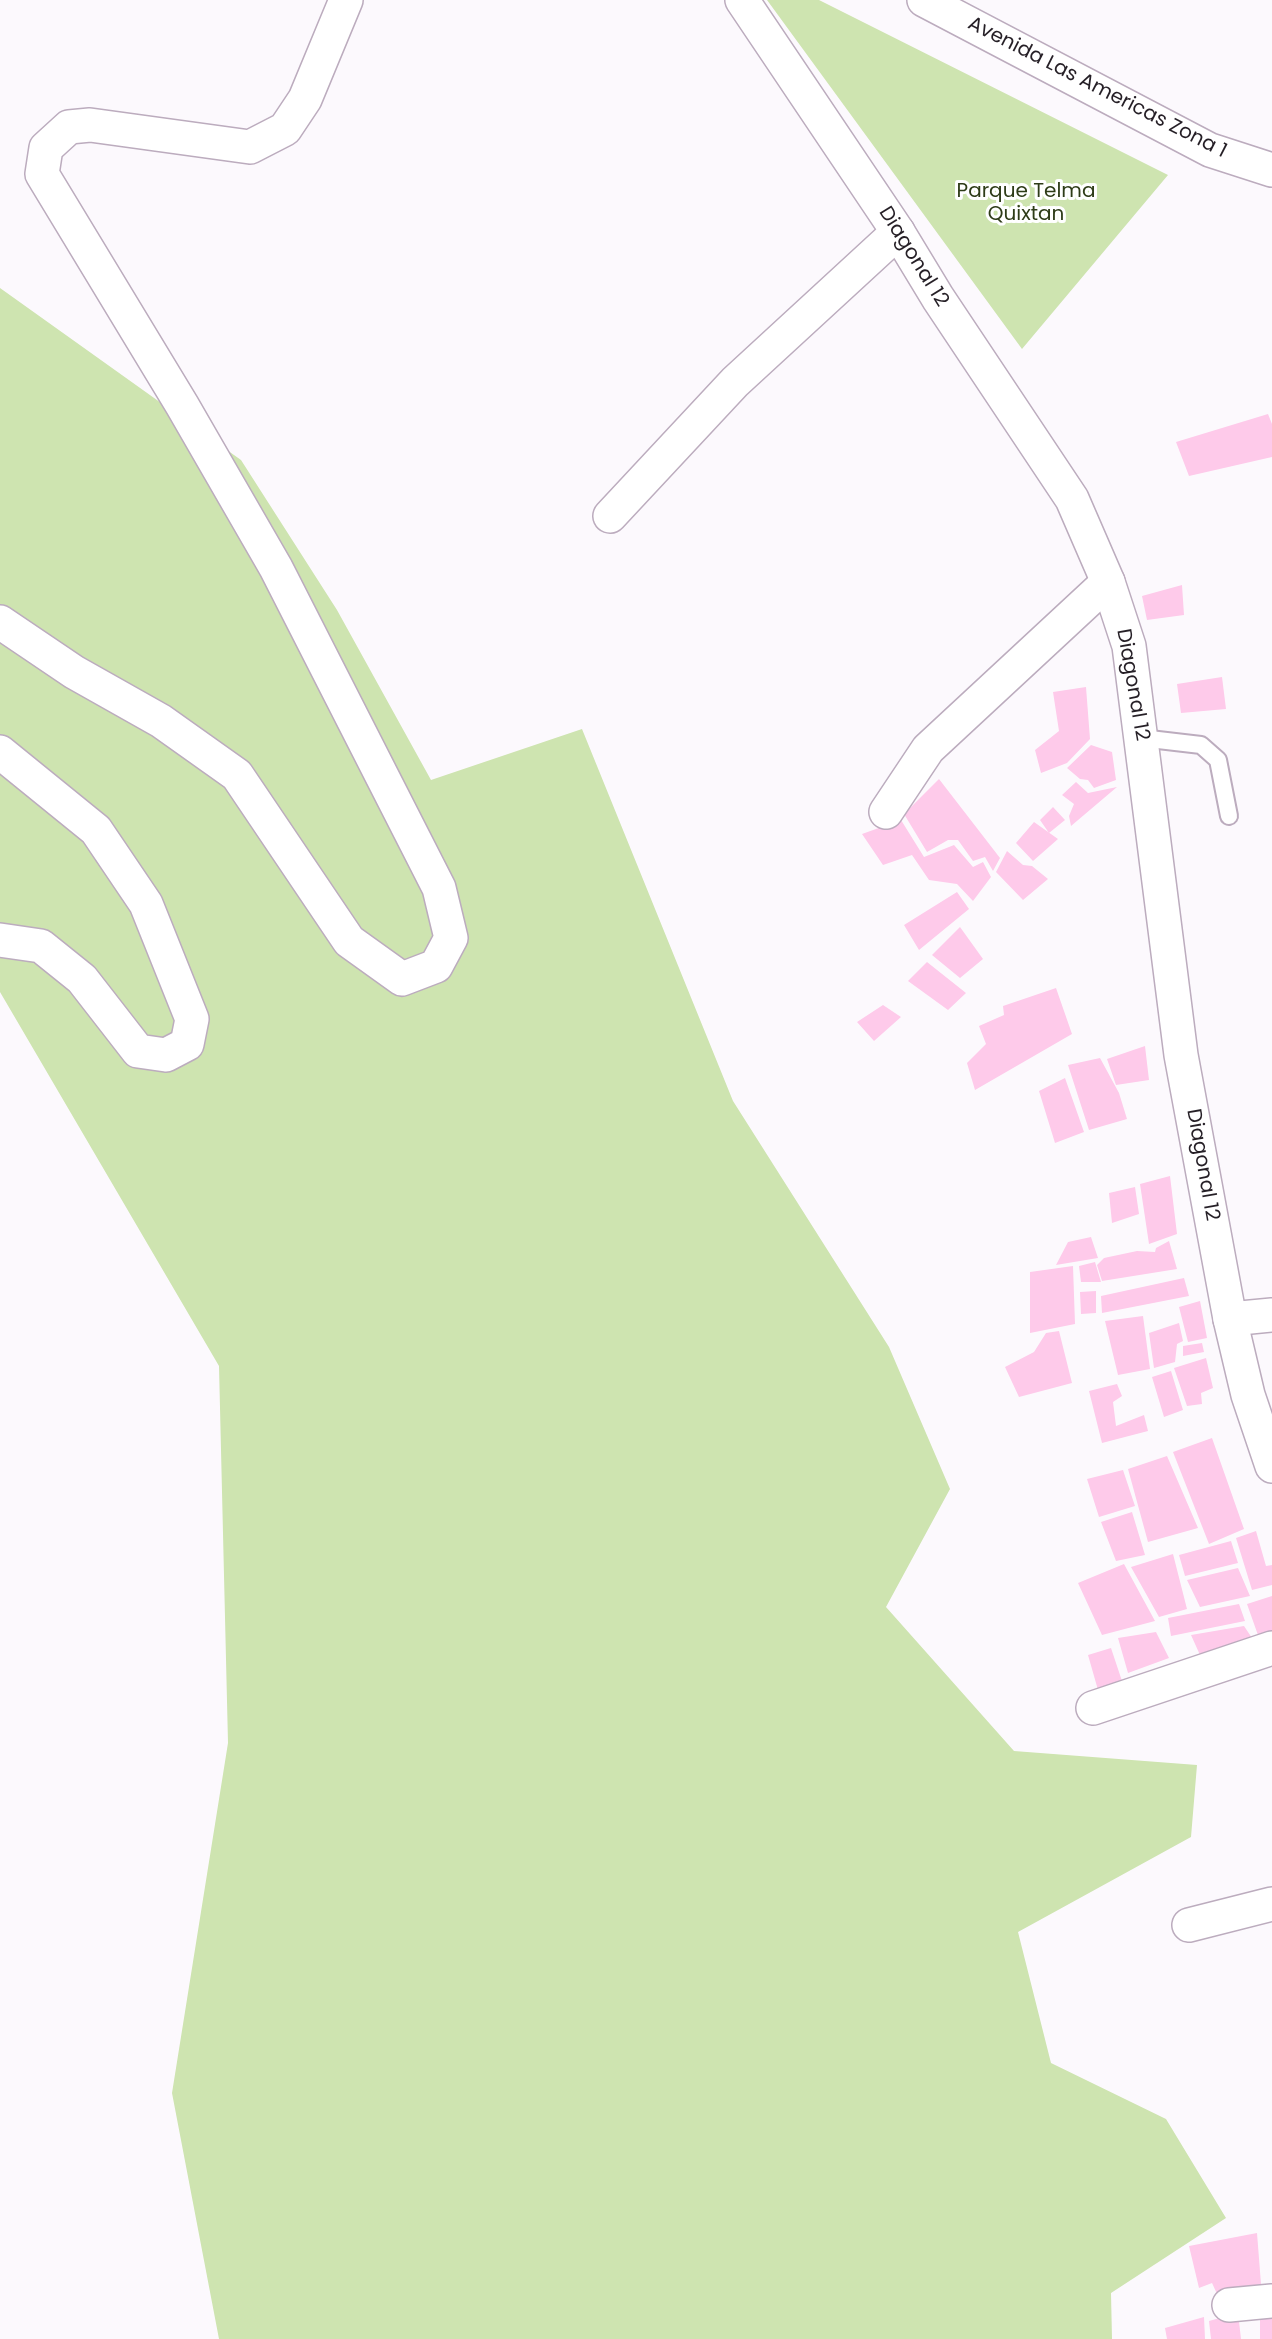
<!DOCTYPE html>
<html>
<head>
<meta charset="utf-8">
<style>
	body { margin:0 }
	canvas { display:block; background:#fcf9fd }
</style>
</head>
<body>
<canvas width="1272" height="2339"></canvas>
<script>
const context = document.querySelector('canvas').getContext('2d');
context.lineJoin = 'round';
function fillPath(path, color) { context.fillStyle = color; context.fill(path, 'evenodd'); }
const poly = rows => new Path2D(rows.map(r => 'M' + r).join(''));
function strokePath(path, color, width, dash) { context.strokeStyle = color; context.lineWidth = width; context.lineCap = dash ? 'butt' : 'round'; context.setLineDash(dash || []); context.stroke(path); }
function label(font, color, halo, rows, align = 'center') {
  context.font = font + ' Poppins,sans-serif'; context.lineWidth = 6; context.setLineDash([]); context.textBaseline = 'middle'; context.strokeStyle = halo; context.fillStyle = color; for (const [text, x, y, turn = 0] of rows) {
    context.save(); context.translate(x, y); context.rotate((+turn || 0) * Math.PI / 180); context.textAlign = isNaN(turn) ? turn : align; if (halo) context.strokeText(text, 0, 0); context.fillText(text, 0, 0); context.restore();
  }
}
fillPath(poly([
	[767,0,819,0,1168,175,1022,349],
	[0,288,241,460,337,610,431,780,582,729,733,1101,889,1347,950,1489,886,1607,1014,1751,1197,1765,1191,1837,1018,1932,1051,2063,1166,2119,1226,2218,1111,2293,1112,2339,219,2339,172,2093,228,1743,219,1366,0,992]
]), '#cee4b0');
fillPath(poly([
	[1268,414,1272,424,1272,457,1189,476,1176,442],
	[1182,585,1184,615,1147,620,1142,596],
	[1222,677,1226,709,1181,713,1177,684],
	[1086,687,1090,739,1067,763,1041,773,1035,750,1059,731,1053,692],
	[1091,745,1112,752,1116,780,1094,788,1088,780,1080,779,1067,768],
	[939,779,1000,858,993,871,985,857,973,861,958,840,948,840,927,852,904,814],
	[1076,782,1088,793,1117,787,1071,826,1069,816,1074,804,1062,795],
	[1053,807,1065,820,1049,833,1040,820],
	[901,820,924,857,954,845,973,867,983,862,991,877,973,901,957,884,929,880,912,855,883,865,862,834],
	[1034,822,1058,839,1033,861,1016,843],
	[1007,851,1023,865,1032,866,1048,879,1023,900,996,872],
	[957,892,969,909,919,950,904,925],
	[960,927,983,959,960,978,932,955],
	[927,962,966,993,948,1010,908,981],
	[1056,988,1072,1034,975,1090,967,1063,986,1044,979,1026,1004,1015,1003,1006],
	[883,1005,901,1017,874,1041,857,1022],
	[1145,1046,1149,1080,1116,1085,1107,1059],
	[1100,1058,1119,1093,1127,1119,1089,1130,1068,1065],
	[1065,1078,1084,1132,1055,1143,1039,1091],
	[1170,1176,1177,1234,1149,1244,1140,1184],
	[1135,1187,1139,1214,1112,1223,1109,1193],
	[1091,1237,1098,1258,1056,1265,1068,1242],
	[1169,1241,1177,1269,1102,1281,1097,1265,1104,1258,1137,1251,1155,1252,1156,1248],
	[1095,1262,1101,1282,1081,1282,1079,1266],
	[1073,1266,1075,1324,1030,1333,1030,1272],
	[1184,1278,1189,1296,1102,1313,1101,1296],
	[1096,1291,1096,1313,1081,1314,1080,1292],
	[1200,1301,1207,1338,1188,1342,1179,1307],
	[1143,1316,1150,1369,1118,1375,1105,1321],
	[1179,1323,1183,1341,1177,1344,1175,1362,1154,1368,1149,1333],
	[1059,1331,1072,1383,1019,1397,1005,1367,1034,1352,1046,1333],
	[1202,1343,1204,1352,1183,1356,1183,1346],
	[1206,1358,1213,1388,1201,1393,1202,1404,1187,1406,1174,1368],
	[1171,1371,1183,1410,1164,1417,1152,1377],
	[1117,1384,1122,1396,1113,1402,1116,1426,1144,1415,1148,1431,1102,1443,1089,1391],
	[1212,1438,1244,1529,1209,1544,1173,1452],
	[1167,1456,1198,1528,1148,1542,1128,1469],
	[1123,1470,1135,1506,1099,1517,1087,1479],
	[1132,1512,1145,1555,1116,1561,1101,1522],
	[1256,1531,1266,1566,1272,1565,1272,1585,1252,1590,1236,1538],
	[1231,1541,1238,1563,1185,1576,1179,1555],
	[1173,1554,1187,1609,1159,1617,1131,1567],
	[1124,1564,1155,1621,1102,1635,1078,1583],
	[1238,1568,1250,1596,1200,1607,1187,1580],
	[1272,1596,1272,1631,1259,1638,1247,1604],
	[1239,1604,1245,1621,1171,1636,1168,1618],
	[1244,1626,1252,1638,1200,1655,1191,1635],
	[1156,1632,1169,1658,1128,1673,1118,1638],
	[1111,1648,1123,1684,1098,1690,1088,1655],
	[1257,2233,1261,2284,1218,2296,1212,2283,1199,2288,1189,2246],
	[1272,2307,1272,2339,1260,2339,1260,2309],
	[1238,2313,1241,2339,1211,2339,1209,2321],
	[1204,2317,1205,2339,1167,2339,1165,2328]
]), '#fecaea');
const lane = poly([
	[1141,738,1201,745,1218,760,1229,816]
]);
const street = poly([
	[610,516,735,382,898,232],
	[0,622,74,672,161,721,237,775,349,941,402,979,436,966,451,938,439,888,276,568,182,405,42,174,46,148,69,127,90,125,250,147,285,129,305,99,346,0],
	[0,752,96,830,146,904,192,1019,187,1044,166,1055,138,1051,82,979,41,946,0,940],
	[886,812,928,749,1108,582],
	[1230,1319,1272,1315],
	[1093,1708,1272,1648],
	[1189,1925,1272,1904],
	[1229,2305,1272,2301]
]);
const secondary = poly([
	[742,0,898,232,938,298,1072,499,1108,582,1129,646,1181,1055,1230,1319,1248,1395,1272,1466],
	[924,0,1210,150,1272,170]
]);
strokePath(lane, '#bcacbe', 20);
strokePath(street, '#bcacbe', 36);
strokePath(secondary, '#bcacbe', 36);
strokePath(lane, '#fff', 16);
strokePath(street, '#fff', 33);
strokePath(secondary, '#fff', 33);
label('20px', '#251f26', '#fff', [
	["Avenida Las Americas Zona 1",1097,88,27],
	["Diagonal 12",913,257,58],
	["Diagonal 12",1132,685,80],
	["Diagonal 12",1202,1165,80]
]);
label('20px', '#2e3c18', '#fff', [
	["Parque Telma",1026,192],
	["Quixtan",1026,215]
]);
</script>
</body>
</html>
